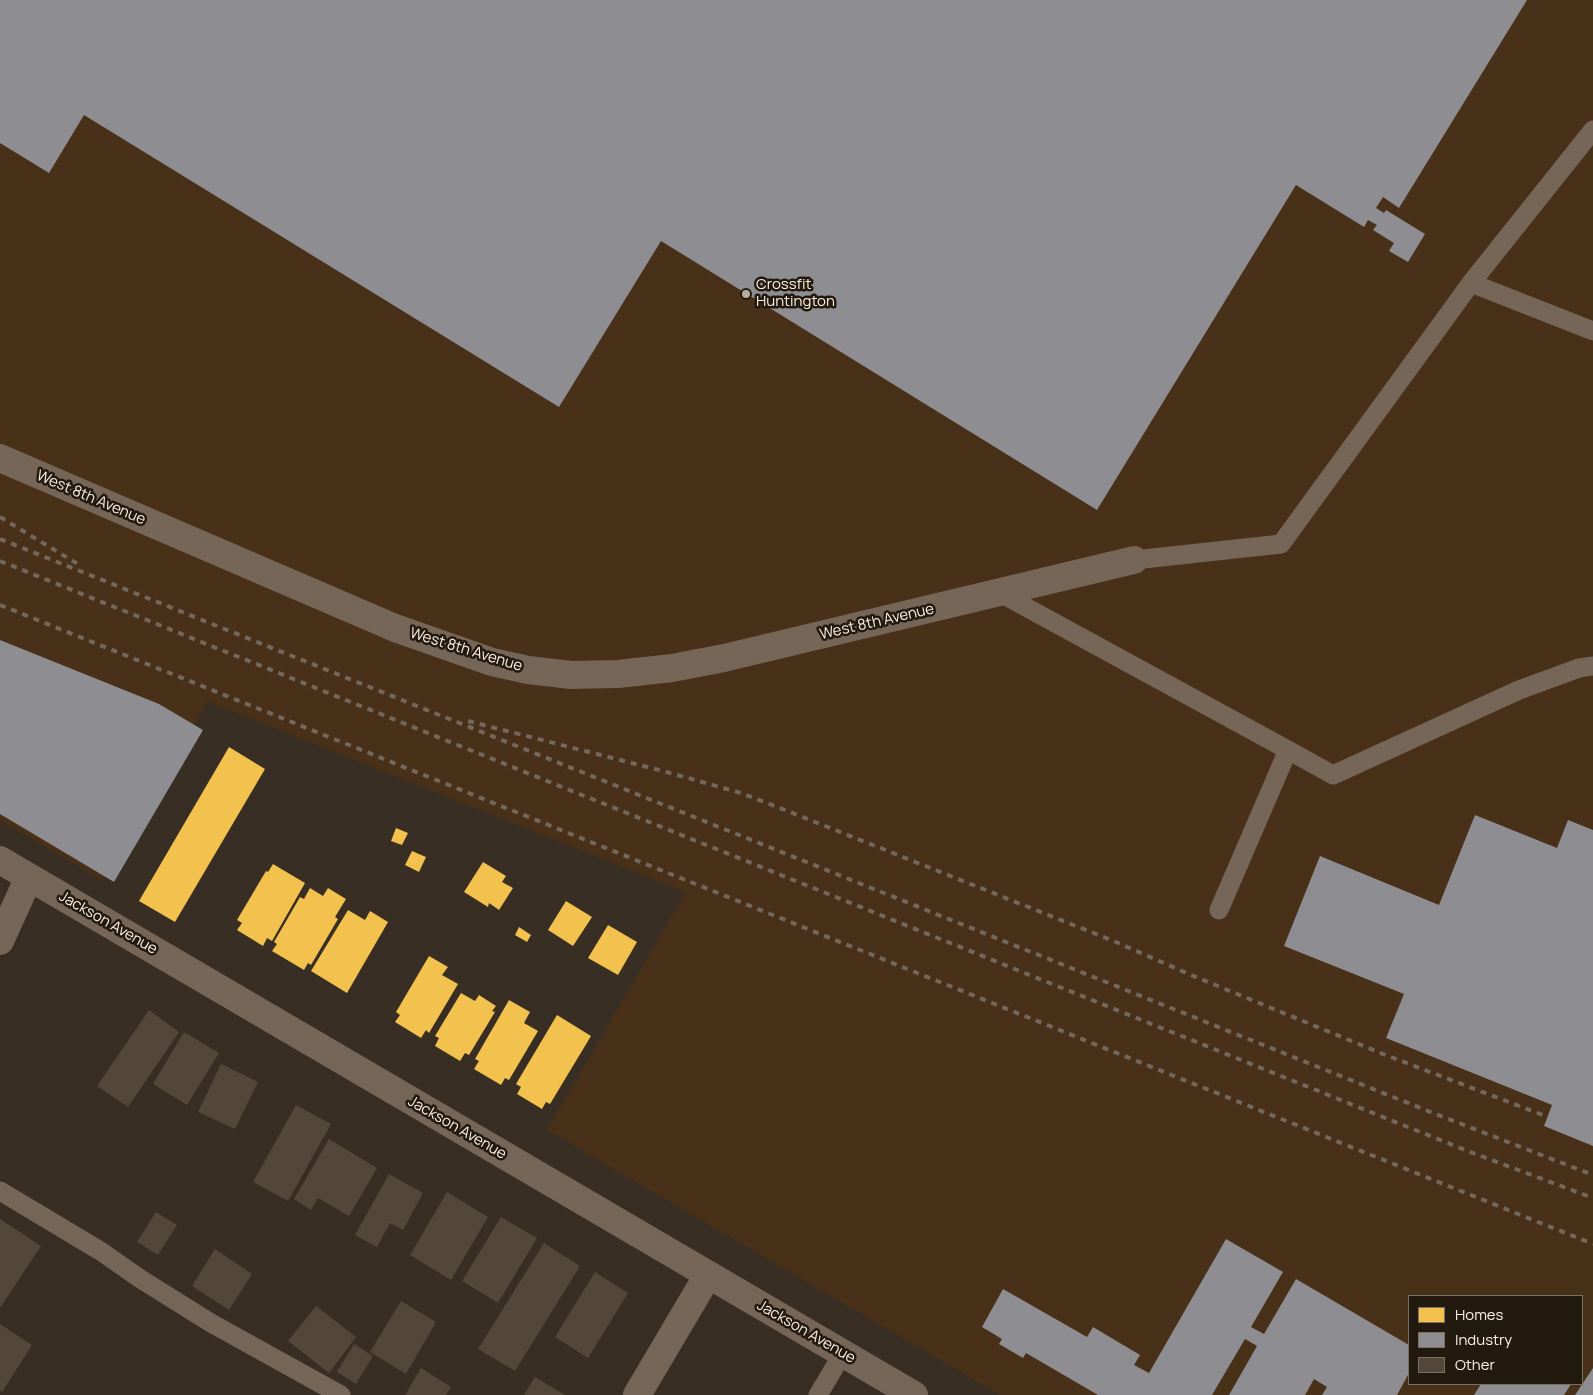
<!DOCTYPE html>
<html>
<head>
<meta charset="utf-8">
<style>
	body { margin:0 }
	#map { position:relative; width:1593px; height:1395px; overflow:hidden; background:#392e23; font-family:Manrope,sans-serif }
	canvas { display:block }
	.legend { position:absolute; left:1408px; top:1295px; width:175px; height:90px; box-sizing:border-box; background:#22190f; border:1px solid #7a6f63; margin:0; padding:6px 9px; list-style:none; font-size:15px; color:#fdefe2 }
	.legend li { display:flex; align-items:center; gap:10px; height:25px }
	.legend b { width:25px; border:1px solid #7a6f63 }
</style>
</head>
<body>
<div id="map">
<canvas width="1593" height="1395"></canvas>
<ul class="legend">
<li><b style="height:14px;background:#f2c14e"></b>Homes</li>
<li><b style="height:14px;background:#8d8d92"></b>Industry</li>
<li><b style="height:14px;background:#53473a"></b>Other</li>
</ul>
</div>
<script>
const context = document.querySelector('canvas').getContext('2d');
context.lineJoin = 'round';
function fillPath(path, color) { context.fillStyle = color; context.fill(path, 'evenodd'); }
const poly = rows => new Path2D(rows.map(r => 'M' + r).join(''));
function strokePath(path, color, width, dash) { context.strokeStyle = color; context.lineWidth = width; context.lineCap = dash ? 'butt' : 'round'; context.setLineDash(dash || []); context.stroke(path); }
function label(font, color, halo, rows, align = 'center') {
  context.font = font + ' Manrope,sans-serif'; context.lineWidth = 5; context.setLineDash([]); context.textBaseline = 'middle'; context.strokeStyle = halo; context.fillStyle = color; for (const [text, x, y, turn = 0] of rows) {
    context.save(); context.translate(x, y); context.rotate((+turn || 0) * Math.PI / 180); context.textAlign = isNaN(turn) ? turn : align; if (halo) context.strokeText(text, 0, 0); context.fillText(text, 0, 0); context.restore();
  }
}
fillPath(poly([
	[0,0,1593,0,1593,1395,1000,1395,547,1130,686,892,207,701,102,880,0,820],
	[1409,1296,1582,1296,1582,1384,1409,1384]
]), '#493119');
fillPath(poly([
	[229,747,265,769,175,922,139,901],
	[396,828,408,833,402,845,391,841],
	[412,851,426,857,419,872,405,865],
	[483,862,506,876,502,882,513,888,499,910,489,903,488,907,464,892],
	[273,864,305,883,272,941,267,938,263,946,237,930,242,923,237,920,266,871,268,872],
	[310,888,323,896,328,888,346,899,335,917,338,919,311,965,308,963,304,970,272,951,277,944,274,942,300,897,304,899],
	[566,901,592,917,573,946,548,930],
	[348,910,365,920,370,911,388,922,347,993,311,971],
	[608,925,637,942,618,975,588,958],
	[519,927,531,935,527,942,515,935],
	[429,956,448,967,442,975,458,984,429,1033,426,1030,421,1038,395,1022,400,1015,396,1012],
	[461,993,475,1001,479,995,496,1006,492,1011,495,1012,469,1055,465,1053,460,1061,435,1046,439,1038,435,1036],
	[509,1000,530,1012,524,1023,538,1031,509,1080,505,1078,501,1085,474,1069,479,1061,475,1059],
	[557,1015,591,1036,550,1104,546,1102,542,1109,517,1094,521,1087,516,1084]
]), '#f2c14e');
fillPath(poly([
	[0,0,1527,0,1399,208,1383,197,1376,208,1384,213,1386,210,1425,234,1408,262,1389,251,1394,243,1373,230,1377,225,1368,220,1364,227,1296,185,1097,510,661,241,559,407,84,115,49,173,0,143],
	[0,640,159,704,203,730,114,882,0,814],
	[1475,815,1557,848,1568,820,1593,830,1593,1146,1544,1126,1552,1105,1386,1038,1404,994,1284,946,1320,856,1439,905],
	[1226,1239,1283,1272,1251,1327,1264,1334,1296,1279,1409,1345,1409,1373,1397,1395,1322,1395,1327,1387,1314,1379,1305,1395,1229,1395,1257,1346,1245,1339,1212,1395,1098,1395,1026,1353,1023,1358,999,1344,1002,1339,982,1327,1003,1289,1087,1337,1093,1327,1140,1355,1134,1365,1149,1373],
	[1593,1368,1593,1395,1575,1395],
	[1481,1384,1571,1384,1564,1395,1474,1395]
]), '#8d8d92');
fillPath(poly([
	[149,1010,179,1032,128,1107,97,1086],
	[184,1032,219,1053,187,1105,153,1084],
	[221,1064,258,1082,235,1129,198,1112],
	[296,1105,331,1124,288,1201,253,1182],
	[329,1139,377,1168,349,1216,318,1198,311,1210,294,1199],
	[389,1174,423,1193,403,1230,390,1223,377,1247,355,1235],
	[447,1192,488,1217,451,1280,410,1255],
	[156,1212,177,1225,158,1255,137,1242],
	[501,1217,537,1238,498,1303,462,1281],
	[0,1219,41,1246,0,1308],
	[544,1243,580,1266,515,1371,478,1349],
	[215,1249,252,1274,229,1310,192,1286],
	[595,1272,628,1293,588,1358,555,1337],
	[401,1301,436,1322,406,1374,370,1352],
	[316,1306,356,1337,329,1373,288,1341],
	[0,1324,32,1345,2,1392,0,1390],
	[354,1344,373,1356,356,1384,337,1372],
	[421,1368,451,1387,446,1395,405,1395],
	[535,1377,565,1395,524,1395]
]), '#53473a');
strokePath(poly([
	[1471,283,1593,331],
	[1134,560,1281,544,1471,283,1593,130],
	[1000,593,1288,750,1219,910],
	[1288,750,1333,775,1519,690,1579,668,1593,666],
	[0,1191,102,1252,139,1278,211,1323,341,1395],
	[818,1395,843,1353]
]), '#756657', 19);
strokePath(poly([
	[0,458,395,628,492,662,528,670,571,675,618,674,672,668,724,658,1134,560],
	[0,860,914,1395],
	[0,941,29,877],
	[637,1395,708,1275]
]), '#756657', 28);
strokePath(poly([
	[0,517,81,566],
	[0,539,1433,1113,1593,1175],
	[0,561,1465,1150,1593,1198],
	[0,605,1593,1244],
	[468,721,663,771,741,793,785,810,1116,942,1191,975,1383,1054,1548,1117]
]), '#74685c', 4, [6, 6]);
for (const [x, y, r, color] of [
	[746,294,5,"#b8ab9f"]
]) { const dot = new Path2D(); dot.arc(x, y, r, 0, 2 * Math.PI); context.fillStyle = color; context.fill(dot); strokePath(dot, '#22190f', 2); }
label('15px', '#fdefe2', '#22190f', [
	["Crossfit",756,285],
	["Huntington",756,302]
], 'left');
label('15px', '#fdefe2', '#22190f', [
	["West 8th Avenue",91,498,23],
	["West 8th Avenue",877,622,-13],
	["West 8th Avenue",466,650,17],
	["Jackson Avenue",108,923,30],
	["Jackson Avenue",457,1128,30],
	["Jackson Avenue",806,1332,30]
]);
</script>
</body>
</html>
